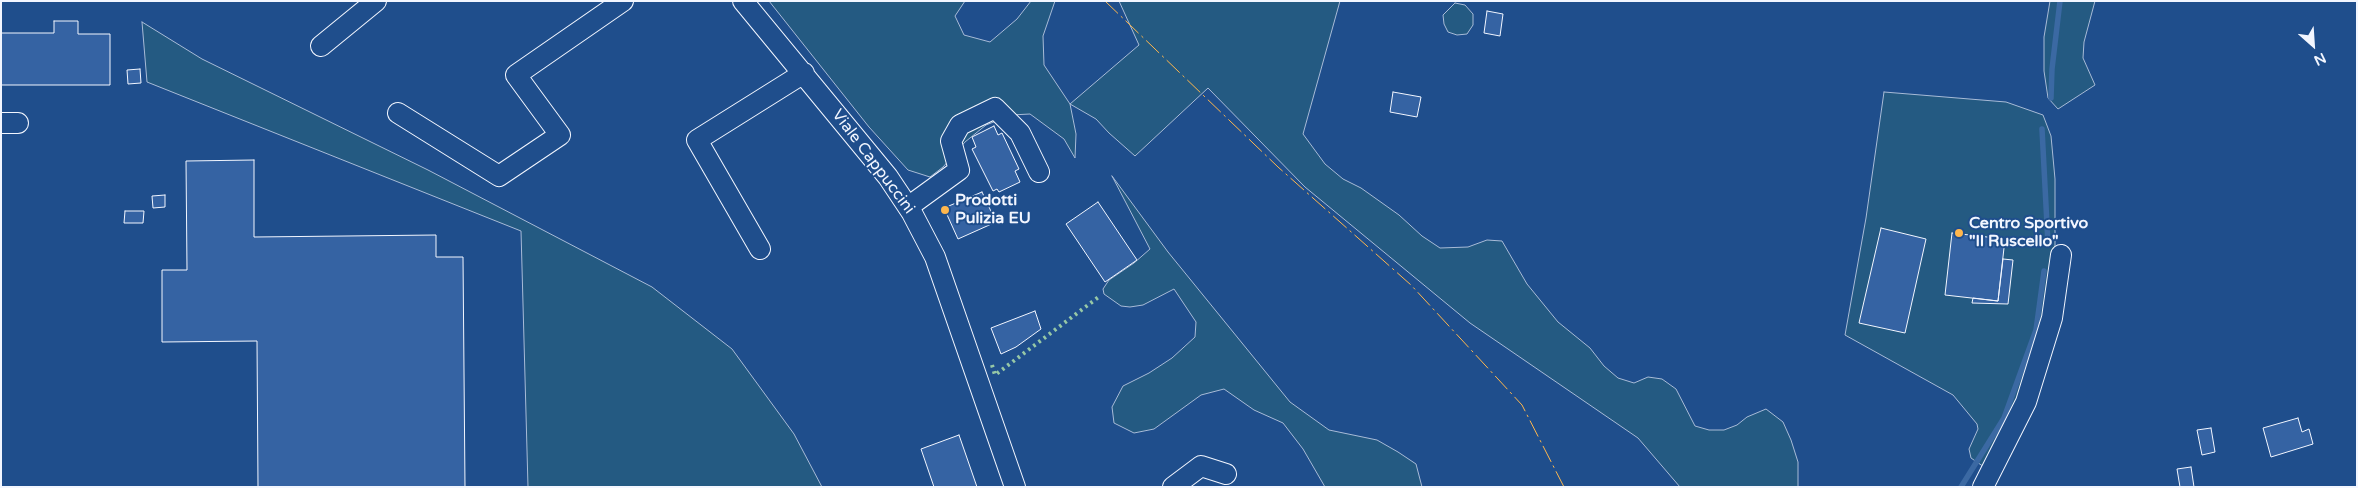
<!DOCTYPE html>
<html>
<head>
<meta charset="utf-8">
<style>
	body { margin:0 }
	#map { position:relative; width:2358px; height:488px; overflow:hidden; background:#1f4e8c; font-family:"Varela Round",sans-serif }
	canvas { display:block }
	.frame { position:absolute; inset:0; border:2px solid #f2f6ff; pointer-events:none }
	.north { position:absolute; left:2288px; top:20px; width:50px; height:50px; -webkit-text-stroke:4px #1f4e8c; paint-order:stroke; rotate:154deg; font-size:14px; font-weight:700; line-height:20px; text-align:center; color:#f2f6ff }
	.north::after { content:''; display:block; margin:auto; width:18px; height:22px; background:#f2f6ff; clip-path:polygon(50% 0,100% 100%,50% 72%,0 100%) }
</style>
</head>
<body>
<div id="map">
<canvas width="2358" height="488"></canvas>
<div class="frame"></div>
<div class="north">N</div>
</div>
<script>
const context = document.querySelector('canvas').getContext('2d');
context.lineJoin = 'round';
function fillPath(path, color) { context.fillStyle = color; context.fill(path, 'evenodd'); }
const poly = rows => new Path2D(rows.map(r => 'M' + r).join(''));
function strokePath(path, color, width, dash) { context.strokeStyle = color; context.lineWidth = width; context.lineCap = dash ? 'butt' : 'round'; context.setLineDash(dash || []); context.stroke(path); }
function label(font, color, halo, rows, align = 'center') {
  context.font = font + ' "Varela Round",sans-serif'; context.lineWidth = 4; context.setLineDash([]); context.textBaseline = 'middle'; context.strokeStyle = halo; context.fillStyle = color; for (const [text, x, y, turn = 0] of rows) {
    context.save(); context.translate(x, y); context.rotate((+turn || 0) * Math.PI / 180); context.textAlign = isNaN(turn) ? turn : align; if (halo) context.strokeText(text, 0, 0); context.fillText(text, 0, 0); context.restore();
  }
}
const green = poly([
	[769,1,965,1,955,16,964,35,990,42,1017,19,1031,1,1055,1,1043,36,1044,65,1070,104,1139,45,1119,1,1340,1,1303,134,1325,164,1343,179,1361,188,1399,215,1422,236,1440,248,1468,247,1487,240,1502,241,1527,284,1558,322,1590,348,1604,366,1618,378,1634,383,1648,377,1662,379,1676,389,1695,426,1709,430,1724,430,1737,425,1747,417,1766,409,1783,422,1791,440,1798,462,1798,487,1680,487,1638,438,1470,323,1305,187,1208,88,1135,156,1109,133,1096,119,1070,104,1076,134,1075,158,1064,139,1030,114,1011,115,986,125,965,142,943,167,930,177,908,170,869,127,769,1],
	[2050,1,2095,1,2084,42,2083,58,2095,85,2058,109,2048,98,2044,71,2044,37,2050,1],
	[1455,3,1465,5,1473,14,1473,25,1467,34,1457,35,1448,32,1444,24,1443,15,1455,3],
	[142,22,202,59,428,170,652,287,732,349,794,434,822,487,528,487,521,231,147,82,142,22],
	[1884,92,2006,102,2043,115,2051,136,2055,179,2055,249,2047,318,2020,401,1987,469,1971,458,1969,449,1978,429,1977,424,1953,395,1845,335,1866,218,1884,92],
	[1112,176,1168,252,1290,402,1329,430,1377,440,1398,452,1416,464,1422,487,1325,487,1303,449,1283,423,1254,410,1224,389,1201,395,1154,429,1134,433,1114,423,1112,407,1123,386,1149,373,1172,358,1195,337,1196,322,1174,289,1143,305,1130,307,1121,306,1104,294,1103,289,1109,280,1134,263,1150,249,1112,176]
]);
fillPath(green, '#245a82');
strokePath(green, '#a8bbd7', 1);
strokePath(poly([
	[2051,98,2052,69,2060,1],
	[2042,129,2048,244],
	[1961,487,2004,418,2036,330,2044,271]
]), '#3b69a3', 5.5);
const building = poly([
	[1487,11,1503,14,1500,36,1484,33,1487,11],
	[54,21,78,21,78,34,110,34,110,85,1,85,1,33,54,33,54,21],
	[140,69,141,83,128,84,127,70,140,69],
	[1393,92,1421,97,1417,117,1390,112,1393,92],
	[994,126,998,135,1002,133,1019,169,1015,171,1020,182,999,192,997,189,993,191,972,149,976,147,972,137,994,126],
	[254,160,254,237,436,235,436,257,463,257,465,487,258,487,257,341,162,342,162,270,187,270,186,161,254,160],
	[982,192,996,222,958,239,944,208,982,192],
	[165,195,165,207,153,208,152,196,165,195],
	[1098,202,1137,260,1105,282,1066,224,1098,202],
	[125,211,144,211,143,223,124,223,125,211],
	[1881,228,1926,239,1905,333,1859,323,1881,228],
	[1952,233,2005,239,1998,301,1945,295,1952,233],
	[2003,259,2013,260,2008,304,1972,303,1973,298,1998,301,2003,259],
	[1035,311,1041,329,1016,347,1001,354,991,328,1035,311],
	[2298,418,2302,432,2309,429,2313,444,2271,457,2263,428,2298,418],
	[2211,428,2215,452,2202,455,2197,430,2211,428],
	[959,435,977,487,934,487,921,449,959,435],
	[2191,467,2194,487,2180,487,2177,469,2191,467]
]);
fillPath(building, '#3563a3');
strokePath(building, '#f2f6ff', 1);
const minor = poly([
	[743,1,888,177,912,213,935,257,1015,487],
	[321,46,376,1],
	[398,113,499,176,560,135,516,75,623,1],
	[1,123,18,123],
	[908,207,959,170,951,141,960,125,995,108,1020,133,1039,172],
	[760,249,697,140,804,73],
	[1173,487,1201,466,1226,474],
	[1983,487,2026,402,2052,318,2061,255]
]);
strokePath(minor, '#f2f6ff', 22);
strokePath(minor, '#1f4e8c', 20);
strokePath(poly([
	[992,365,995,375,1100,296]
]), '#97c8a6', 4, [2.5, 4]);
strokePath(poly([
	[1105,1,1278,167,1411,285,1522,405,1564,487]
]), '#ffb74d', 1, [18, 4, 2.5, 4]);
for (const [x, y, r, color] of [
	[945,210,5,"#ffb74d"],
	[1959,233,5,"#ffb74d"]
]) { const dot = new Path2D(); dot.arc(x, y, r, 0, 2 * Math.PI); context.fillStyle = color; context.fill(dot); strokePath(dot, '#1f4e8c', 2); }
label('16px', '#f2f6ff', '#1f4e8c', [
	["Viale Cappuccini",873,162,53]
]);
label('bold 16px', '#f2f6ff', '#1f4e8c', [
	["Prodotti",955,201],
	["Pulizia EU",955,219],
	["Centro Sportivo",1969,224],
	["\"Il Ruscello\"",1969,242]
], 'left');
</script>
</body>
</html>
